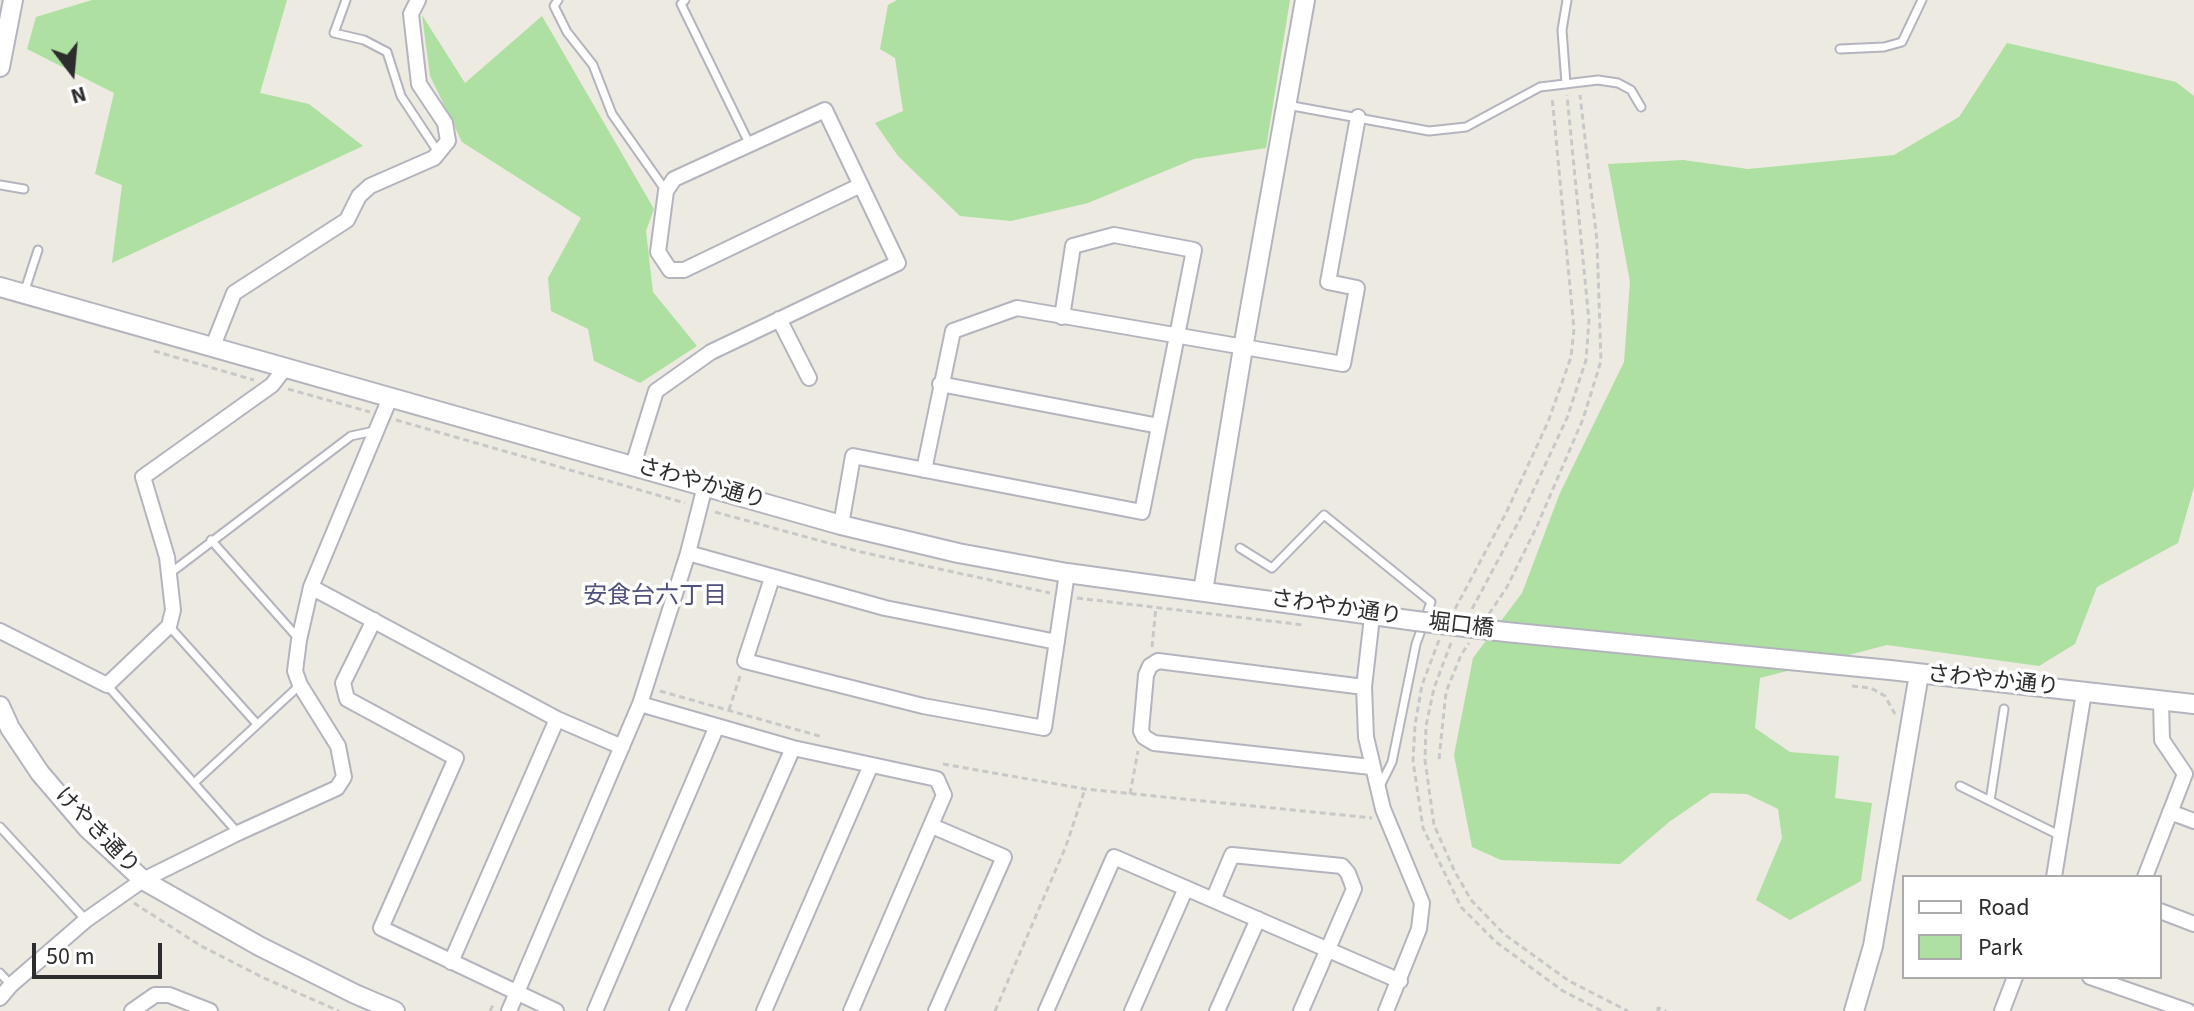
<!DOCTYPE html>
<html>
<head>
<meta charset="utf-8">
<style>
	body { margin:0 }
	#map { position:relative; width:2194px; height:1011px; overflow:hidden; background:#edeae1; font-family:"Source Sans 3",sans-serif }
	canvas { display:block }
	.legend { position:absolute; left:1902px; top:875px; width:260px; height:104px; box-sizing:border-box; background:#fff; border:2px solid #ababab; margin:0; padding:10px 14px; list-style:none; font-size:24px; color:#2d2d2d }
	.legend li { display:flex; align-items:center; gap:16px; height:40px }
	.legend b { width:40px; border:2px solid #ababab }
	.north { position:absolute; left:32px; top:32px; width:80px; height:80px; -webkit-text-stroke:6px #fff; paint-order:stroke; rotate:164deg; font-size:22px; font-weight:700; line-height:32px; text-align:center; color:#2d2d2d }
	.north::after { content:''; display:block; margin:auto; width:28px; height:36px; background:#2d2d2d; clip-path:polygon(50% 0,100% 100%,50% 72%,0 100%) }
	.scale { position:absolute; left:32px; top:943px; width:130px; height:36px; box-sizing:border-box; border:4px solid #2d2d2d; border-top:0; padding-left:10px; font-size:24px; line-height:28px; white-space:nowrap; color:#2d2d2d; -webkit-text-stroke:6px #fff; paint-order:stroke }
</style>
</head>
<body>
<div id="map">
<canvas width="2194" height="1011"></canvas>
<ul class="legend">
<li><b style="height:10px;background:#fff"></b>Road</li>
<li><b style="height:22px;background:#ade0a1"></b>Park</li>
</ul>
<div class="north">N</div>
<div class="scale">50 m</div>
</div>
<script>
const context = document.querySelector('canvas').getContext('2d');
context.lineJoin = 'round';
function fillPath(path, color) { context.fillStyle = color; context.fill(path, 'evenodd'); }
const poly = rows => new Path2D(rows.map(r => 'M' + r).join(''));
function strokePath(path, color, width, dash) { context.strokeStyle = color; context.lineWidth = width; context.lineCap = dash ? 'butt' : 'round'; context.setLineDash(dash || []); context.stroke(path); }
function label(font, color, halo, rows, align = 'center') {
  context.font = font + ' "Source Sans 3","Noto Sans JP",sans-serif'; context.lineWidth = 7; context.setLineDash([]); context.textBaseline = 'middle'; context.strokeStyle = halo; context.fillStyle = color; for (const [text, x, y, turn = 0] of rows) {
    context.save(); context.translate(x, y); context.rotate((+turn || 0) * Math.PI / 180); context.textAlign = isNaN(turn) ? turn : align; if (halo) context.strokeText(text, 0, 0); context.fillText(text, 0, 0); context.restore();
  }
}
fillPath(poly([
	[92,0,287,0,260,93,309,104,363,146,112,263,122,185,95,174,114,93,27,49,36,17],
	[897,0,1290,0,1266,148,1194,159,1088,203,1011,221,960,216,898,156,875,123,903,111,895,58,880,49,888,5],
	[422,15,465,83,542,16,654,209,646,231,653,292,697,346,640,383,594,361,588,329,551,311,548,278,581,218,462,142,430,76],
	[2007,43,2176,82,2194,96,2194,487,2178,543,2097,587,2075,644,2039,666,1887,645,1760,678,1755,728,1790,752,1839,756,1835,798,1872,803,1861,881,1790,920,1756,900,1782,838,1778,809,1747,794,1711,793,1669,822,1620,864,1501,860,1472,847,1454,755,1473,658,1522,593,1560,493,1624,362,1630,282,1608,164,1683,160,1748,169,1894,155,1959,117]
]), '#ade0a1');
const service = poly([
	[346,0,334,33,364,40,387,52,401,96,438,152],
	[558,0,554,6,567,32,593,65,612,114,666,191],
	[685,0,681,4,749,143],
	[1840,49,1884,47,1902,42,1922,0],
	[1566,84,1562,30,1567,0],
	[1287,105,1429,131,1466,127,1540,87,1598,80,1618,83,1631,90,1641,107],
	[0,185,24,189],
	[24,293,38,250],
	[211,540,298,638],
	[1240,548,1272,568,1324,515,1431,602,1416,644,1392,762,1379,788],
	[169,574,351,436,374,431],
	[169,626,257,724],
	[107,685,238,833],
	[194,783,300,685],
	[1960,786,2061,836],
	[1990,801,2004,709],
	[0,827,86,920],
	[0,973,11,985]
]);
const minor = poly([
	[779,319,809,378],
	[213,346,234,293,347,220,359,196,370,186,434,158,448,141,445,123,419,84,411,14,418,0],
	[940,384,1159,426],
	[633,465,656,391,711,352,898,263,825,110,674,179,666,191,658,252,670,270,684,270,861,185],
	[924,470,953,331,1017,308,1343,364,1357,288,1328,282,1358,117],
	[841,525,853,456,1142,512,1194,250,1114,235,1073,246,1062,317],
	[688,553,885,608,1057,642],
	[772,578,745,661,923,706,1044,728,1067,573],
	[311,587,557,719,622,747],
	[1372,617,1364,687,1366,737,1383,809,1422,903,1419,929,1386,1011],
	[374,620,343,683,347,699,456,758,381,928,556,1011],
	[0,631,107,685,169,626,173,610,167,557,143,477,272,385,285,368],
	[1364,687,1158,661,1150,666,1146,675,1141,731,1144,737,1154,743,1371,767],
	[640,704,793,748,937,779,944,795,851,1011],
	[2170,812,2194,821],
	[932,826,1004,857,936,1011],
	[2054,877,2084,692],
	[2145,877,2185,774,2162,740,2161,701],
	[1213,900,1232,855,1342,866,1348,873,1354,889,1301,1011],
	[2160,911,2194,924],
	[451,962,557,719],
	[2090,977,2188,1011],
	[0,998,11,985,86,920,143,880,238,833,337,788,344,777,338,746,300,685,295,671,299,640,311,587,390,398],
	[132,1011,155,995,169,995,210,1011],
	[509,1011,640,704,688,553,705,486],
	[595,1011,717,726],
	[677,1011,793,748],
	[764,1011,871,765],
	[1046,1011,1114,857,1400,981],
	[1132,1011,1186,888],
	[1217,1011,1258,919],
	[2002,1011,2015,977]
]);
const tertiary = poly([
	[0,67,13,0],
	[0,287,841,525,958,553,1067,573,1416,621],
	[1203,591,1243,348,1305,0],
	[1506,632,1890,670,2194,704],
	[0,706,10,728,40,773,88,829,143,880,259,946,355,994,395,1011],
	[1854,1011,1873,946,1919,674]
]);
strokePath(service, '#b4b4bf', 11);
strokePath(minor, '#b4b4bf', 18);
strokePath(tertiary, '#b4b4bf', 22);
strokePath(poly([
	[154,351,254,380],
	[288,389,370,412],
	[396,420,685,503],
	[715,512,861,552,1050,593],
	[1077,598,1304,625],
	[1455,609,1507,511,1548,422,1571,357,1574,329,1552,96],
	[1472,609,1520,519,1567,418,1586,360,1589,321,1567,95],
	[1489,614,1507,587,1537,526,1583,419,1601,361,1597,241,1580,95],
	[1439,640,1422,685,1415,725,1413,761,1423,828,1461,907,1496,942,1563,991,1602,1011],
	[1451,643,1434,688,1426,726,1425,760,1434,825,1454,870,1471,900,1504,934,1569,981,1628,1011],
	[1152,647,1156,607],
	[1852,686,1871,688,1885,696,1895,714],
	[660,691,823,737],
	[729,710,740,676],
	[1439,759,1446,692,1461,655,1469,643],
	[943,764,1085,789,1372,818],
	[1130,794,1138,751],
	[134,903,201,946,264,978,339,1011],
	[490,1011,494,1003],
	[995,1011,1066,846,1085,789],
	[1658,1011,1658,1008,1666,1011]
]), '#c8c8c8', 3, [6, 4]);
strokePath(service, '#fff', 7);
strokePath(minor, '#fff', 14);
strokePath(tertiary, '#fff', 18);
const tertiaryBridge = poly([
	[1416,621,1506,632]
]);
strokePath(tertiaryBridge, '#b4b4bf', 22, []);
strokePath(tertiaryBridge, '#fff', 18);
label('22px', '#2d2d2d', '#fff', [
	["さわやか通り",701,485,16],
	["さわやか通り",1336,609,8],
	["堀口橋",1461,627,7],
	["さわやか通り",1993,682,6],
	["けやき通り",96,832,46]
]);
label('24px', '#50517c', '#fff', [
	["安食台六丁目",655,598]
]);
</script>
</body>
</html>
